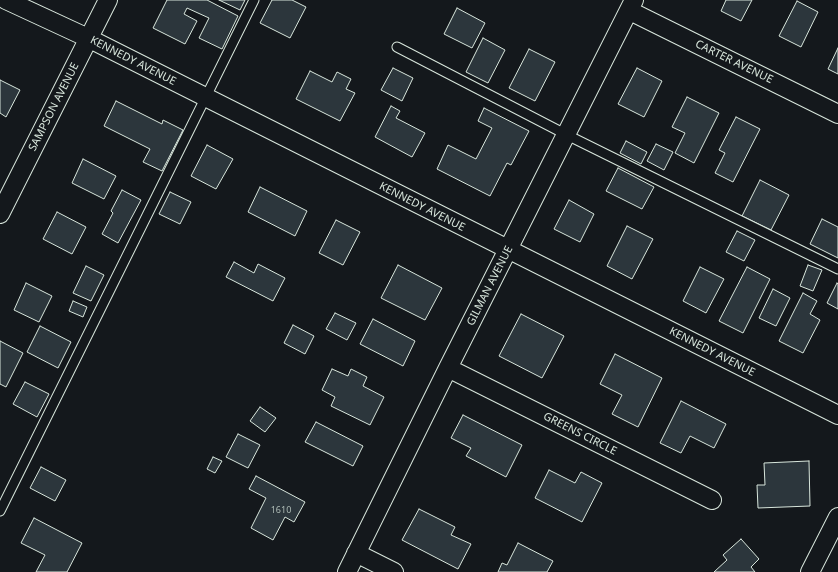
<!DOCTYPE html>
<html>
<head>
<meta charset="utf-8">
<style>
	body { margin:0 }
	canvas { display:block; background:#14181c }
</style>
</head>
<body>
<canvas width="838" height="572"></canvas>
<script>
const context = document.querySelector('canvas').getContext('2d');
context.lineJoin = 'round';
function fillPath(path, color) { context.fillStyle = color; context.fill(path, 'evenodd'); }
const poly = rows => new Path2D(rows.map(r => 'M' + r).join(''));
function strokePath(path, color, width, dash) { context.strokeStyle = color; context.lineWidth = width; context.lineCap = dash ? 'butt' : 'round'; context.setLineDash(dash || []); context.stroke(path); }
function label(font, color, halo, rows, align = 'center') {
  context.font = font + ' "Noto Sans",sans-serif'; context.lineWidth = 3; context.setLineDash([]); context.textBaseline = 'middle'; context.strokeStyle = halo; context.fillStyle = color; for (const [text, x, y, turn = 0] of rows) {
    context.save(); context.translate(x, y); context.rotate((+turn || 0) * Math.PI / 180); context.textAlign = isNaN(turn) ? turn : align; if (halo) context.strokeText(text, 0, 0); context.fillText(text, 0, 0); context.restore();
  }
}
const building = poly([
	[167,0,207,0,238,16,222,49,199,38,209,18,187,8,184,14,197,21,185,44,153,28,167,0],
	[219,0,245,0,240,10,219,0],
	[272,0,292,0,306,7,290,38,260,23,272,0],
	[726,0,752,0,741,21,721,11,726,0],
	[797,1,818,12,801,47,779,36,797,1],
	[457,8,485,23,472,48,444,34,457,8],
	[483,38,505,50,488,83,466,72,483,38],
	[838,48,838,74,828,69,838,48],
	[529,49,555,62,535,101,509,88,529,49],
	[393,68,413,78,402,101,381,90,393,68],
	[637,68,662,81,644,117,618,104,637,68],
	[310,71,332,82,337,72,351,79,346,89,355,93,340,121,296,99,310,71],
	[0,80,20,90,6,117,0,113,0,80],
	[687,97,719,113,694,163,675,153,685,133,672,127,687,97],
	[116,101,162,124,163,120,183,130,162,171,143,162,150,149,104,126,116,101],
	[391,106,400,111,396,118,425,133,412,157,375,137,391,106],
	[484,108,529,131,511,165,507,163,490,196,437,169,448,145,476,159,492,128,478,121,484,108],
	[736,117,760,129,733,182,715,173,725,153,719,150,736,117],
	[626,141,647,152,641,164,620,153,626,141],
	[656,144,673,152,664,170,647,161,656,144],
	[207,145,233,159,216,189,191,176,207,145],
	[83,159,116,176,104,199,72,183,83,159],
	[618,168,654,187,642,209,606,191,618,168],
	[760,180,789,195,771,230,742,216,760,180],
	[260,187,307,211,295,236,248,212,260,187],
	[122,190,141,200,118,243,102,234,113,213,111,211,122,190],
	[170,192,191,202,180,224,159,214,170,192],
	[569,200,594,214,580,242,554,229,569,200],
	[57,212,86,227,72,254,43,239,57,212],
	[822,219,838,227,838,258,810,244,822,219],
	[336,220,360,232,343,265,319,253,336,220],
	[627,226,653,239,632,279,607,266,627,226],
	[737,231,755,240,744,261,726,252,737,231],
	[234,262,254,273,258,264,285,278,273,301,226,277,234,262],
	[398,265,442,288,425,320,381,298,398,265],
	[808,265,822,270,813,291,800,286,808,265],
	[86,266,104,275,91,301,73,293,86,266],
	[700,267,724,279,706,313,683,301,700,267],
	[747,267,770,279,743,333,719,321,747,267],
	[26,283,52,296,39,322,14,310,26,283],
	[837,283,838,284,838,309,827,303,837,283],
	[773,289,790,298,776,326,759,318,773,289],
	[803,293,817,301,810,314,820,320,803,353,779,341,803,293],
	[73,301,87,307,83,317,69,311,73,301],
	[335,313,356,323,347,340,326,329,335,313],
	[521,314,564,336,542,378,499,356,521,314],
	[373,319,415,341,403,366,360,344,373,319],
	[293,325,314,336,305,354,284,343,293,325],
	[40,326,71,342,58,368,27,352,40,326],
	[0,341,23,353,6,387,0,384,0,341],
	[615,354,662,378,638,427,612,414,622,395,600,384,615,354],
	[332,369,348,376,351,369,367,377,363,386,384,397,370,425,331,406,335,397,322,390,332,369],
	[25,382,49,394,37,417,13,404,25,382],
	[681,401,726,424,714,448,690,436,681,453,660,443,681,401],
	[260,407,276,418,265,432,250,421,260,407],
	[463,415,522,445,506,477,466,456,471,448,451,438,463,415],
	[316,422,363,446,353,466,305,442,316,422],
	[238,434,260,445,248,468,226,457,238,434],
	[213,457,222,461,215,473,207,469,213,457],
	[809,461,810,506,758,508,757,485,765,485,764,463,809,461],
	[41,467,66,480,55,501,30,488,41,467],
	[549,470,575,483,581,472,602,483,582,522,535,498,549,470],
	[256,476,305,502,294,522,285,517,273,540,251,528,266,498,249,489,256,476],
	[419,509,455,527,451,535,471,544,458,569,402,540,419,509],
	[34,518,82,543,67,572,36,572,45,555,21,543,34,518],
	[741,539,759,559,751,567,755,572,714,572,727,560,723,555,741,539],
	[518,543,553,561,547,572,498,572,502,563,507,565,518,543]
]);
fillPath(building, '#2c363c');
strokePath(building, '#d8e6dc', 1);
const lane = poly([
	[397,47,567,135,838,269],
	[0,511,254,0]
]);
const street = poly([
	[6,0,88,38,838,415],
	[630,11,838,114],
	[0,214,108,0],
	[448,368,712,500],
	[356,553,394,572],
	[347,572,448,368,634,0],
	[810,572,838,517]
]);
strokePath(lane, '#d8e6dc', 11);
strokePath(street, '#d8e6dc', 20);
strokePath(lane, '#14181c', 9);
strokePath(street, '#14181c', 18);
label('9px', '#adbab4', null, [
	["1610",281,510]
]);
label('11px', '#d8e6dc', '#14181c', [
	["KENNEDY AVENUE",133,61,27],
	["CARTER AVENUE",734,62,26],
	["SAMPSON AVENUE",54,107,-63],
	["KENNEDY AVENUE",422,207,27],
	["GILMAN AVENUE",490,286,-63],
	["KENNEDY AVENUE",712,352,27],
	["GREENS CIRCLE",580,434,27]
]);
</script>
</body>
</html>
